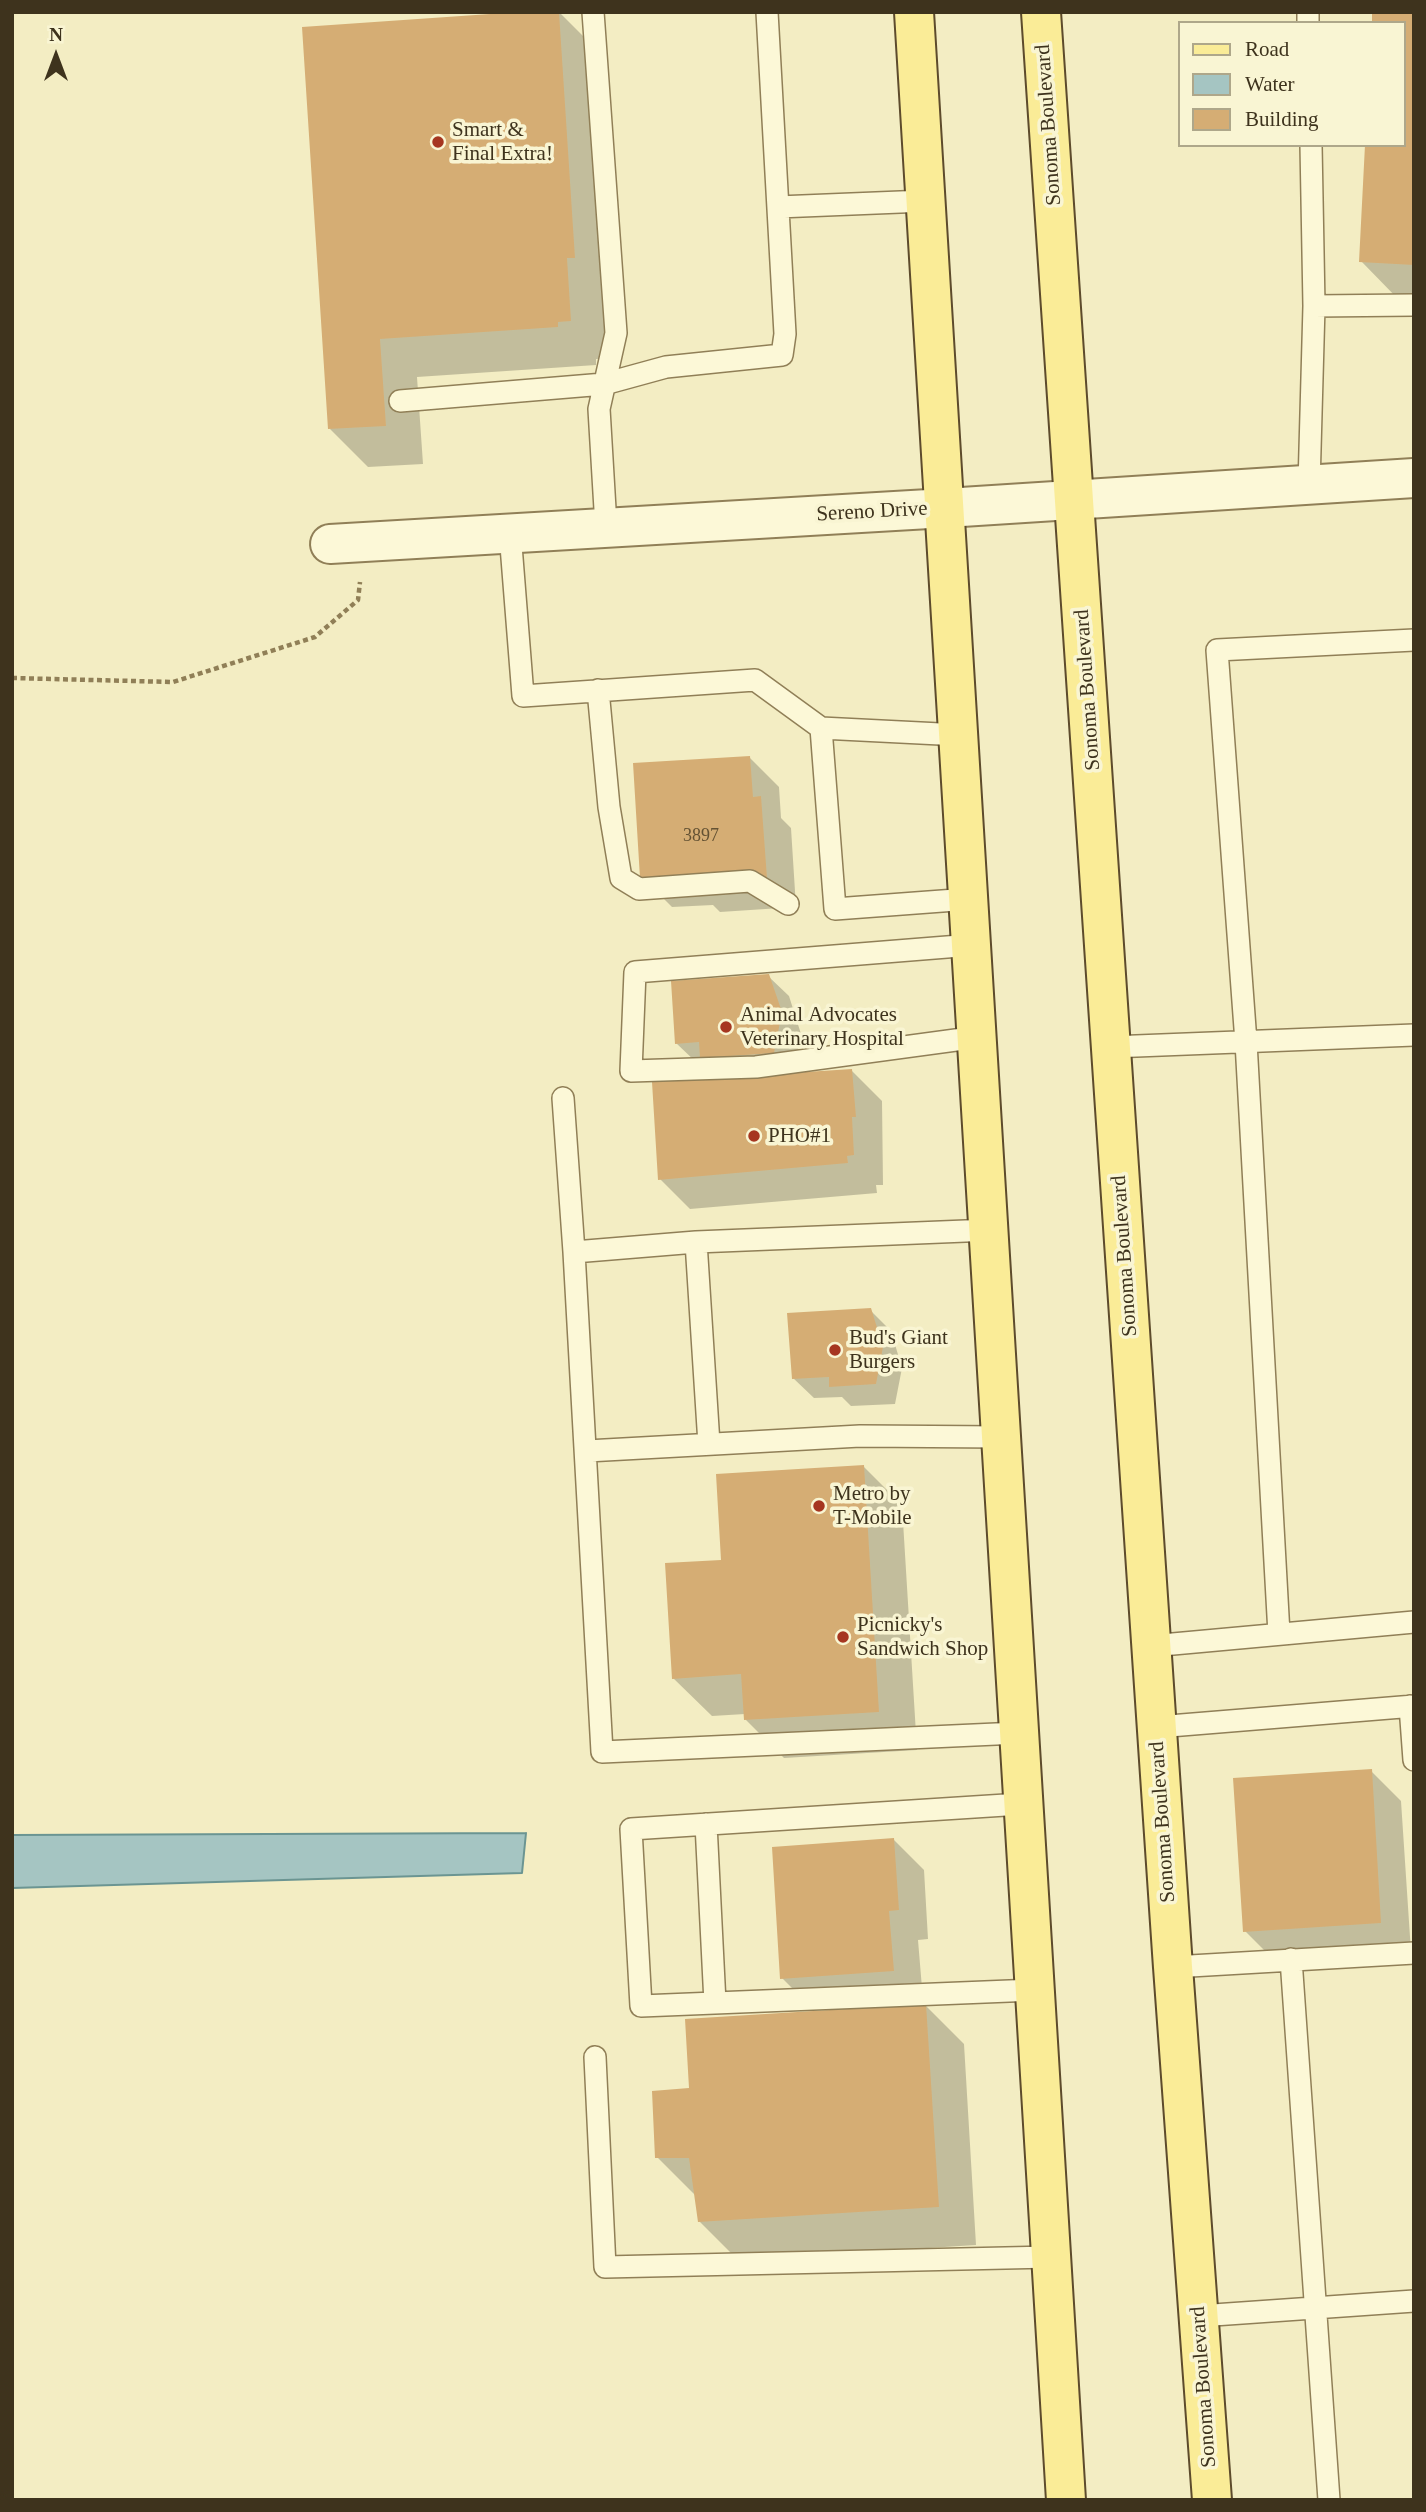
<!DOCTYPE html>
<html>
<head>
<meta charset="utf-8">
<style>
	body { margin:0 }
	#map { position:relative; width:1426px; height:2512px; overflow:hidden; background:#f3edc3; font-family:Georgia,serif }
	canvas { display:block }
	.frame { position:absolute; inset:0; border:14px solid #3e331d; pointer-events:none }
	.legend { position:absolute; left:1178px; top:21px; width:228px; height:126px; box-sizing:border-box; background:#f9f5d3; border:2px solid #aea78a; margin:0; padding:9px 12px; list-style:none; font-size:21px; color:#3e331d }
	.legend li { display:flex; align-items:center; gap:14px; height:35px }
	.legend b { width:35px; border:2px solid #aea78a }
	.north { position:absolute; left:21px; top:21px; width:70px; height:70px; -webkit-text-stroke:5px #f9f5d3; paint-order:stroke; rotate:0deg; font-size:19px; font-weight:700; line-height:28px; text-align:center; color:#3e331d }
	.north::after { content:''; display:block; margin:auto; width:24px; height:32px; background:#3e331d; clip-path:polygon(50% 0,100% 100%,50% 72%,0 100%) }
</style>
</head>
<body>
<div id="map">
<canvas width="1426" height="2512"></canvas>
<div class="frame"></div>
<ul class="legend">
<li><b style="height:9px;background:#faec97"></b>Road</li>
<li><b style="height:19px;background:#a5c5c2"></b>Water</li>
<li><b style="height:19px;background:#d5ad74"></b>Building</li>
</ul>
<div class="north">N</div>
</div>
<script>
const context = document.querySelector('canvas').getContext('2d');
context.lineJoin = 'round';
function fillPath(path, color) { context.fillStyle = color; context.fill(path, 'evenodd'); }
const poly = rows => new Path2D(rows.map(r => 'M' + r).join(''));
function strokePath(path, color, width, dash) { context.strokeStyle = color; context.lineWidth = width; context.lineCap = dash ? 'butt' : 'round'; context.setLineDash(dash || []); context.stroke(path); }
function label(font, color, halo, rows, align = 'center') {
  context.font = font + ' Georgia,serif'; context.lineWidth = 7; context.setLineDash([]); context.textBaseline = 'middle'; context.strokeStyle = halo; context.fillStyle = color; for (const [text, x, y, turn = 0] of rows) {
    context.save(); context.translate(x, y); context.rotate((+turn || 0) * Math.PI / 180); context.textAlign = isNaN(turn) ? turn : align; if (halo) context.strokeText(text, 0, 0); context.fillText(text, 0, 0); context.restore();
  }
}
const water = poly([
	[526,1833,522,1873,12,1888,12,1835,526,1833]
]);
fillPath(water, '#a5c5c2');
strokePath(water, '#6b9592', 2);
fillPath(poly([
	[559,12,597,50,609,359,596,359,596,365,417,377,423,464,368,467,330,429],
	[1414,12,1414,300,1399,300,1361,261,1403,145],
	[749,757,779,787,781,818,791,828,796,907,720,912,713,905,672,907,642,877],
	[768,976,789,996,801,1034,793,1075,852,1071,882,1101,883,1185,876,1185,877,1193,690,1209,660,1179,724,1079,697,1063,676,1043],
	[870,1310,891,1331,902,1368,895,1404,851,1406,842,1397,814,1398,793,1378],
	[864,1467,902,1505,917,1750,784,1758,746,1720,745,1714,712,1716,673,1678,723,1562],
	[1371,1771,1401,1801,1411,1952,1275,1961,1245,1931],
	[894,1840,924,1870,928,1939,918,1940,923,2000,812,2008,782,1978],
	[925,2005,964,2044,976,2245,738,2260,699,2221,696,2196,657,2157]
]), '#0003');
fillPath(poly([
	[519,12,559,12,575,258,567,258,571,321,558,322,558,327,380,339,386,426,328,429,302,27],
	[1372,12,1414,12,1414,265,1359,262,1365,145,1403,145,1403,23,1372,23],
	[750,756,753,797,761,796,767,878,689,883,688,875,640,878,633,763],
	[769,974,782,1012,774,1053,700,1058,699,1042,675,1044,671,981],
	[852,1069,856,1117,852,1117,854,1155,847,1156,848,1163,658,1180,652,1082],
	[871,1308,883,1347,876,1384,829,1387,829,1377,792,1379,787,1313],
	[864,1465,879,1712,744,1720,741,1674,672,1679,665,1563,721,1560,716,1474],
	[1372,1769,1381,1923,1243,1932,1233,1778],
	[894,1838,899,1910,889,1911,894,1971,780,1979,772,1847],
	[926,2004,939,2207,698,2222,689,2158,655,2158,652,2091,689,2088,685,2019]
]), '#d5ad74');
const service = poly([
	[593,12,616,333,599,409,606,526],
	[1308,12,1308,23],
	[1311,145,1314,306,1414,305],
	[778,207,925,201],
	[400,401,604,384,666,367,782,355,785,334,767,12],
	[1309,485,1314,306],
	[510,533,523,696,755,680,821,728,960,735],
	[598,690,609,807,621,878,639,889,750,881,788,904],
	[821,728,835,909,969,899],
	[972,945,635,972,631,1071,756,1067,978,1037],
	[1111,1047,1414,1035],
	[563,1098,574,1252,696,1242,990,1230],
	[696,1242,709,1444],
	[574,1252,602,1752,1018,1733],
	[587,1451,860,1436,1002,1437],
	[1279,1634,1246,1042,1217,650,1414,640],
	[1151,1646,1414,1622],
	[1410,1706,1414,1760],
	[1157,1727,1414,1706],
	[1021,1804,631,1829,641,2006,1034,1990],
	[706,1824,715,2003],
	[1291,1959,1329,2500],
	[1173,1967,1414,1953],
	[595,2057,605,2267,1050,2257],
	[1199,2316,1414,2301]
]);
const minor = poly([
	[330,544,946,508]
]);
const tertiary = poly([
	[946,508,1414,478]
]);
const primary = poly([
	[914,12,1066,2500],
	[1041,12,1173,1967,1212,2500]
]);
strokePath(service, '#907f57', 24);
strokePath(minor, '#907f57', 42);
strokePath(tertiary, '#907f57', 42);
strokePath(primary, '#5d4b2c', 42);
strokePath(poly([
	[12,678,173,682,315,637,358,600,360,582]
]), '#907f57', 4.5, [5, 3.5]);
strokePath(service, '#fcf8d7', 21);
strokePath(minor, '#fcf8d7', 38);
strokePath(tertiary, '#fcf8d7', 38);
strokePath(primary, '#faec97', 38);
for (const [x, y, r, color] of [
	[438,142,7,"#a63620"],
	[726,1027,7,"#a63620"],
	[754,1136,7,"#a63620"],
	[835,1350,7,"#a63620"],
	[819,1506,7,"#a63620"],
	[843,1637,7,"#a63620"]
]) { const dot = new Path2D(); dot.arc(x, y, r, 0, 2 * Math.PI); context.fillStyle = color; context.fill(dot); strokePath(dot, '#f9f5d3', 2.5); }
label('18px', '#645233', null, [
	["3897",701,836]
]);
label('21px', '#3e331d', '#f9f5d3', [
	["Sonoma Boulevard",1049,125,-94],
	["Sereno Drive",872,512,-3],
	["Sonoma Boulevard",1088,690,-94],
	["Sonoma Boulevard",1125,1256,-94],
	["Sonoma Boulevard",1163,1822,-94],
	["Sonoma Boulevard",1204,2387,-94]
]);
label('21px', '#3e331d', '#f9f5d3', [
	["Smart &",452,130],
	["Final Extra!",452,154],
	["Animal Advocates",740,1015],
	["Veterinary Hospital",740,1039],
	["PHO#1",768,1136],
	["Bud's Giant",849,1338],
	["Burgers",849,1362],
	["Metro by",833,1494],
	["T-Mobile",833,1518],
	["Picnicky's",857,1625],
	["Sandwich Shop",857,1649]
], 'left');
</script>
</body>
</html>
